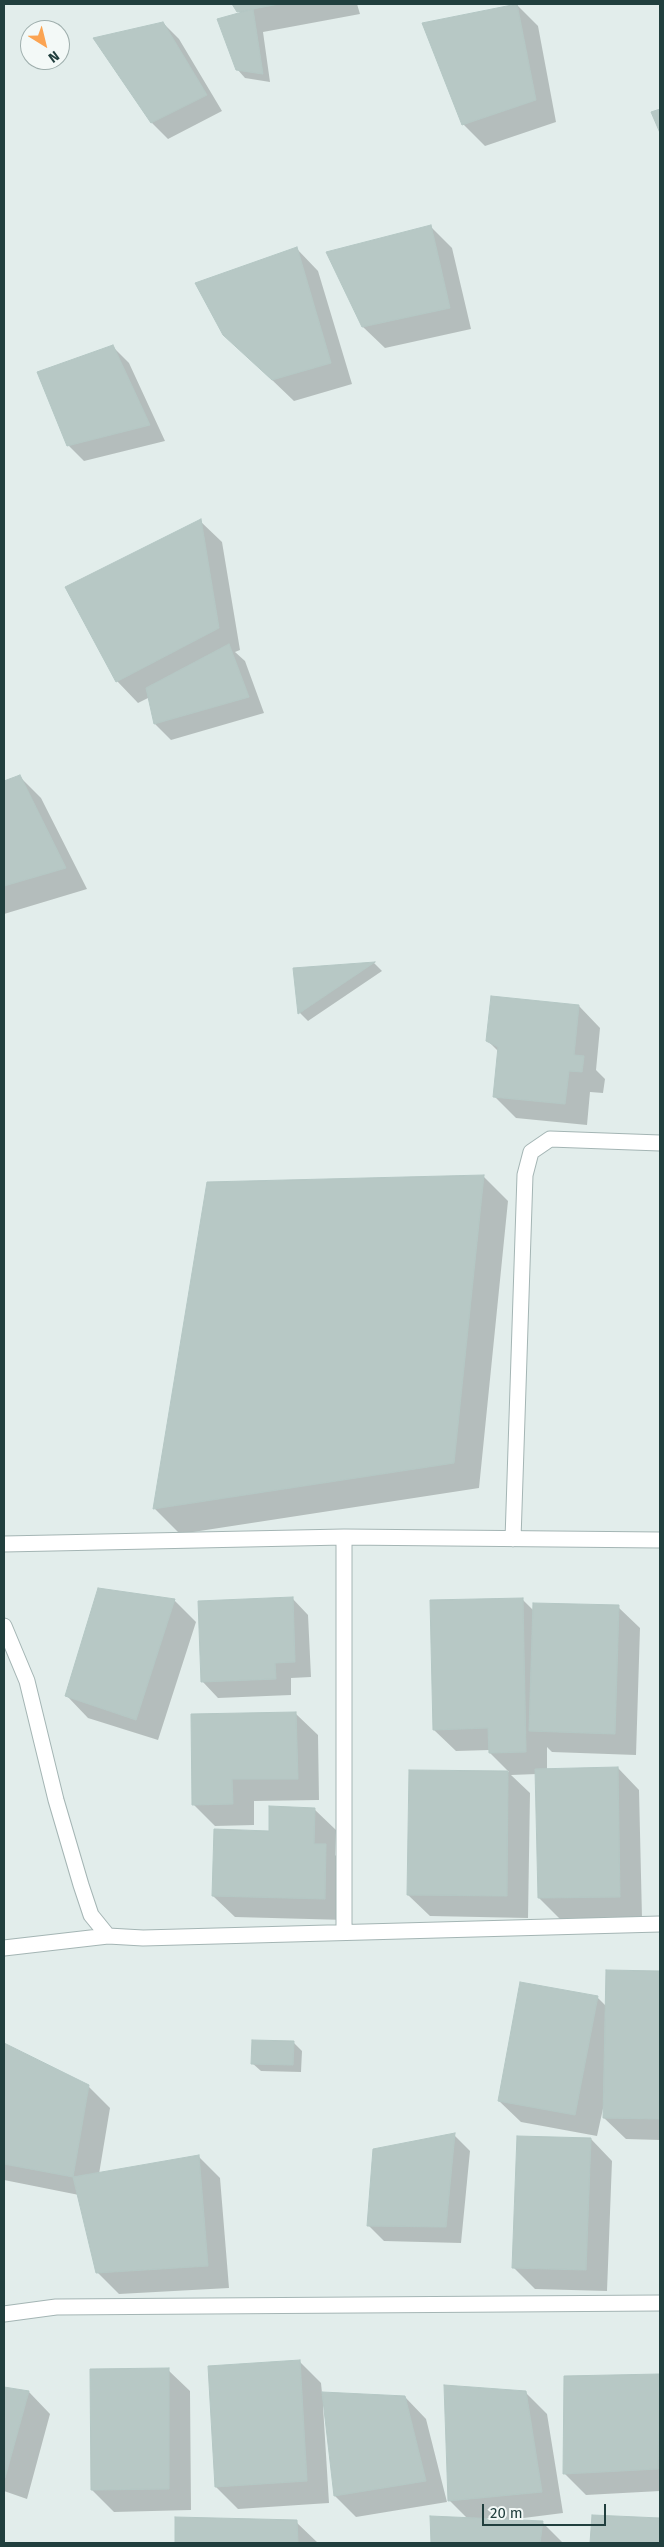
<!DOCTYPE html>
<html>
<head>
<meta charset="utf-8">
<style>
	body { margin:0 }
	#map { position:relative; width:664px; height:2547px; overflow:hidden; background:#e2edeb; font-family:"Fira Sans",sans-serif }
	canvas { display:block }
	.frame { position:absolute; inset:0; border:5px solid #213f3e; pointer-events:none }
	.north { position:absolute; left:20px; top:20px; width:50px; height:50px; box-sizing:border-box; background:#f3f9f7; border:1px solid #9fafad; border-radius:50%; rotate:144deg; font-size:14px; font-weight:700; line-height:20px; text-align:center; color:#213f3e }
	.north::after { content:''; display:block; margin:auto; width:18px; height:22px; background:#fba452; clip-path:polygon(50% 0,100% 100%,50% 72%,0 100%) }
	.scale { position:absolute; left:482px; top:2504px; width:124px; height:22px; box-sizing:border-box; border:2px solid #213f3e; border-top:0; padding-left:6px; font-size:15px; line-height:18px; white-space:nowrap; color:#213f3e; -webkit-text-stroke:4px #f3f9f7; paint-order:stroke }
</style>
</head>
<body>
<div id="map">
<canvas width="664" height="2547"></canvas>
<div class="frame"></div>
<div class="north">N</div>
<div class="scale">20 m</div>
</div>
<script>
const context = document.querySelector('canvas').getContext('2d');
context.lineJoin = 'round';
function fillPath(path, color) { context.fillStyle = color; context.fill(path, 'evenodd'); }
const poly = rows => new Path2D(rows.map(r => 'M' + r).join(''));
function strokePath(path, color, width, dash) { context.strokeStyle = color; context.lineWidth = width; context.lineCap = dash ? 'butt' : 'round'; context.setLineDash(dash || []); context.stroke(path); }
fillPath(poly([
	[234,4,357,4,360,14,263,32,270,82,245,78,237,69,241,14],
	[516,4,538,26,556,122,485,146,463,124],
	[163,23,179,39,222,111,168,139,152,123,95,39],
	[431,227,452,248,471,329,385,348,363,327],
	[297,249,318,271,352,384,294,401,224,334],
	[113,347,129,363,165,441,84,461,68,445],
	[200,521,222,542,240,650,235,652,245,661,264,713,171,740,155,724,150,697,138,703,117,681],
	[20,777,41,798,87,889,4,914,4,782],
	[374,963,382,971,308,1021,300,1013,294,969],
	[579,1006,600,1028,596,1070,605,1079,603,1093,590,1092,587,1125,516,1118,494,1096,499,1052,488,1041],
	[483,1176,508,1201,479,1488,180,1534,155,1509,208,1183],
	[292,1598,308,1615,311,1677,291,1678,291,1695,218,1698,202,1681],
	[522,1599,534,1611,618,1607,640,1628,636,1755,552,1752,547,1747,547,1770,618,1768,639,1790,642,1918,561,1920,539,1898,537,1774,511,1775,530,1793,528,1918,430,1916,408,1895,410,1771,509,1772,490,1753,490,1750,456,1751,434,1730],
	[174,1600,196,1622,158,1740,88,1718,67,1696],
	[296,1714,318,1735,319,1800,254,1801,254,1825,215,1826,193,1804],
	[314,1809,336,1830,335,1855,348,1867,346,1920,235,1917,213,1896,270,1832],
	[607,1972,660,1972,660,2140,626,2139,604,2118,604,2104,597,2136,521,2122,499,2101,597,1997,606,2006],
	[293,2042,302,2051,301,2072,261,2071,252,2063],
	[4,2044,88,2086,110,2108,99,2174,198,2156,220,2178,229,2288,119,2294,97,2272,79,2195,4,2180],
	[454,2135,470,2151,461,2243,384,2241,368,2225],
	[591,2139,612,2161,607,2291,535,2289,513,2267],
	[299,2361,321,2383,322,2393,405,2397,426,2419,447,2502,356,2517,335,2496,325,2406,323,2406,329,2503,238,2509,216,2487],
	[168,2370,190,2391,191,2510,114,2512,92,2490],
	[660,2375,660,2491,586,2495,564,2473,565,2377],
	[4,2388,29,2392,50,2414,27,2499,4,2491],
	[525,2392,547,2414,563,2513,500,2521,543,2523,563,2543,432,2543,431,2517,468,2519,449,2500],
	[593,2516,660,2519,660,2543,591,2543],
	[176,2518,296,2522,318,2543,176,2543]
]), '#0003');
const building = poly([
	[232,4,279,4,237,12,232,4],
	[517,4,536,100,462,125,422,23,517,4],
	[253,9,263,74,236,70,217,19,253,9],
	[163,22,207,95,151,123,93,38,163,22],
	[660,109,660,133,651,112,660,109],
	[431,225,450,308,362,327,326,252,431,225],
	[297,247,331,363,272,380,223,335,195,283,297,247],
	[113,345,150,425,67,446,37,372,113,345],
	[201,519,219,628,116,682,65,587,201,519],
	[229,644,249,697,154,724,146,688,229,644],
	[20,775,66,868,4,886,4,781,20,775],
	[375,962,298,1014,293,968,375,962],
	[491,996,579,1005,574,1055,584,1056,582,1072,569,1071,565,1104,493,1097,498,1047,486,1041,491,996],
	[484,1175,454,1463,153,1509,207,1182,484,1175],
	[98,1588,175,1599,136,1720,65,1696,98,1588],
	[293,1597,295,1662,275,1663,276,1679,201,1682,198,1601,293,1597],
	[523,1598,526,1752,489,1753,488,1728,433,1730,430,1600,523,1598],
	[533,1603,619,1605,615,1734,529,1731,533,1603],
	[296,1712,298,1779,232,1779,233,1804,192,1805,191,1714,296,1712],
	[618,1767,620,1897,538,1898,535,1769,618,1767],
	[409,1770,508,1771,507,1896,407,1895,409,1770],
	[269,1806,315,1808,314,1844,326,1844,325,1899,212,1896,214,1829,269,1831,269,1806],
	[606,1970,660,1971,660,2119,603,2118,606,1970],
	[520,1982,598,1996,575,2115,498,2101,520,1982],
	[252,2040,294,2041,293,2065,251,2064,252,2040],
	[4,2043,89,2085,73,2177,4,2164,4,2043],
	[455,2133,446,2227,367,2226,373,2149,455,2133],
	[517,2136,591,2138,586,2270,512,2268,517,2136],
	[199,2155,208,2266,96,2273,73,2177,199,2155],
	[300,2360,307,2481,215,2487,208,2366,300,2360],
	[169,2368,169,2489,91,2490,90,2369,169,2368],
	[660,2374,658,2469,563,2474,564,2376,660,2374],
	[444,2385,526,2391,542,2492,448,2501,444,2385],
	[4,2387,29,2391,5,2478,4,2477,4,2387],
	[322,2392,405,2396,426,2481,334,2496,322,2392],
	[592,2515,660,2518,660,2543,590,2543,592,2515],
	[430,2516,543,2521,540,2543,431,2543,430,2516],
	[175,2517,297,2520,298,2543,175,2543,175,2517]
]);
fillPath(building, '#b7c8c5');
strokePath(building, '#b4c7c4', 1);
const street = poly([
	[513,1539,525,1175,531,1152,550,1139,660,1143],
	[4,1544,344,1537,660,1540],
	[4,1626,27,1681,56,1800,81,1885,91,1915,108,1936],
	[344,1932,344,1537],
	[4,1948,108,1936,143,1938,660,1924],
	[4,2314,56,2307,660,2303]
]);
strokePath(street, '#a4b5b4', 17);
strokePath(street, '#fff', 15);
</script>
</body>
</html>
